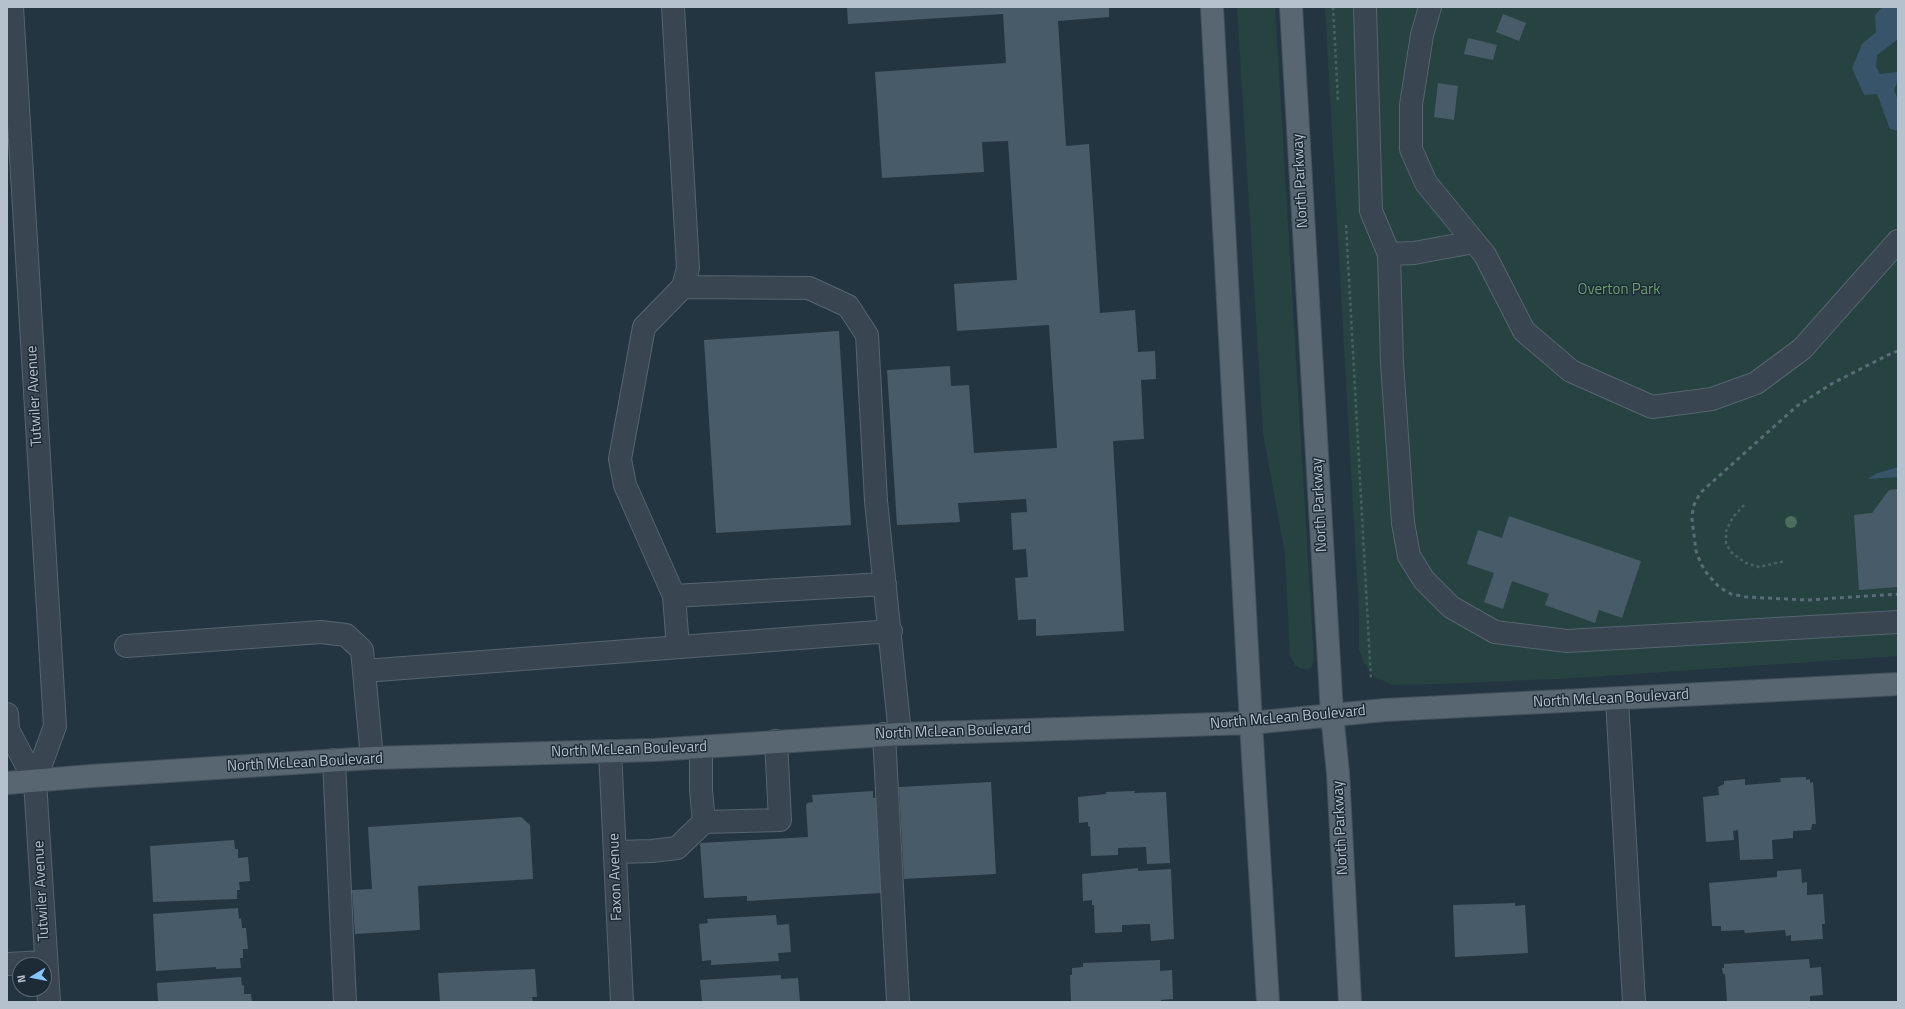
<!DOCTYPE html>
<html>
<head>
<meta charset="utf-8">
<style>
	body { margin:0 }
	#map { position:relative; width:1905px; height:1009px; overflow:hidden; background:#243542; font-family:"Titillium Web",sans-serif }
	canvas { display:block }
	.frame { position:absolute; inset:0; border:8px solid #b5c1cc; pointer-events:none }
	.north { position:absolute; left:12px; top:957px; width:40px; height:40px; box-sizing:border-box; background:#1d2b37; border:1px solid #5a6773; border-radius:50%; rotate:260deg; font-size:11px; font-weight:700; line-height:16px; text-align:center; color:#b5c1cc }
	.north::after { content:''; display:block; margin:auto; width:14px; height:18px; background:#89c6fd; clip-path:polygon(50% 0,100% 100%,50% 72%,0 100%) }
</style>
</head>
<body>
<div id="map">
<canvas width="1905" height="1009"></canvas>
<div class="frame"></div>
<div class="north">N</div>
</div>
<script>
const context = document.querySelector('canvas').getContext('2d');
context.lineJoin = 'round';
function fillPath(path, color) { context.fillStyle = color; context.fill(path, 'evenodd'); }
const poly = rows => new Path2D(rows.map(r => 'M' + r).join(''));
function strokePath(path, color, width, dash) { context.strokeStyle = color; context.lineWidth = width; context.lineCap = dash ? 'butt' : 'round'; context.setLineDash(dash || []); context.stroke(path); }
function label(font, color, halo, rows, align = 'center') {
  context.font = font + ' "Titillium Web",sans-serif'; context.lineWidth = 3; context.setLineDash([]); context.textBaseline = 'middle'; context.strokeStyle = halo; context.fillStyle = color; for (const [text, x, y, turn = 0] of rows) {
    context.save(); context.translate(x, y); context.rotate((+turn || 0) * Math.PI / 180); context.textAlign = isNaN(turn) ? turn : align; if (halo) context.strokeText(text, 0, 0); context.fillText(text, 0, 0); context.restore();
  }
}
fillPath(poly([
	[1237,7,1275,7,1314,660,1311,668,1302,669,1295,665,1290,655,1285,554,1263,433],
	[1325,7,1898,7,1898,656,1575,678,1439,684,1393,685,1375,677,1364,663,1359,649,1359,613]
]), '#264342');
fillPath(poly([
	[1882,7,1898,7,1897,40,1877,55,1876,67,1880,74,1898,72,1898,80,1894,90,1898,100,1898,131,1890,129,1877,94,1864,95,1852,68,1862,44,1876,32,1875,15],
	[1898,467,1898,477,1867,479,1878,473]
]), '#37546a');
fillPath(poly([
	[847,7,1109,7,1109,17,1058,21,1066,146,1089,144,1100,313,1135,310,1138,352,1155,351,1156,379,1141,380,1144,439,1113,441,1124,631,1036,636,1036,619,1018,620,1015,578,1028,577,1026,549,1013,550,1011,513,1027,512,1026,499,958,503,960,522,897,525,887,370,950,366,951,386,969,385,974,453,1057,448,1049,325,957,331,954,284,1017,280,1008,141,982,142,984,172,882,178,875,72,1006,63,1003,14,848,24],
	[1503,14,1526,23,1519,41,1496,32],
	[1468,38,1497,45,1493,60,1464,54],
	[1438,83,1458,86,1454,120,1434,117],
	[839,331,851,525,716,533,704,340],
	[1898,489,1898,587,1859,590,1854,515,1872,513,1889,490],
	[1509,516,1641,561,1622,618,1599,610,1595,623,1545,605,1549,594,1512,581,1503,609,1484,602,1494,573,1467,564,1478,530,1502,538],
	[1806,777,1806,780,1810,779,1810,783,1813,782,1816,824,1812,824,1811,830,1793,831,1793,838,1772,840,1773,859,1740,860,1738,830,1733,831,1734,840,1706,842,1703,797,1719,795,1718,787,1724,784,1724,781,1745,779,1745,785,1781,782,1780,778],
	[991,782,996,874,904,879,899,787],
	[873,791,873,798,876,798,882,893,747,901,747,896,704,898,700,843,808,837,806,805,808,803,813,802,812,795],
	[1135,791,1134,793,1166,792,1170,863,1147,864,1146,847,1118,848,1118,855,1091,856,1090,827,1088,826,1088,822,1079,823,1078,797,1106,794,1106,792],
	[521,817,530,825,533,879,418,886,420,930,355,934,352,890,372,889,368,827],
	[234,840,235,849,238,849,238,858,248,857,250,881,239,882,240,890,237,890,237,899,153,902,150,846],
	[1138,868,1138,871,1171,869,1174,939,1151,941,1150,924,1122,925,1122,932,1095,933,1094,905,1092,905,1092,900,1083,901,1082,874],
	[1801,869,1802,883,1807,882,1807,895,1823,894,1825,924,1822,924,1823,939,1791,941,1791,935,1786,936,1785,930,1745,933,1744,930,1721,931,1721,926,1712,926,1709,883,1777,877,1777,871],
	[1515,903,1515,906,1525,905,1528,953,1455,957,1453,905],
	[238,908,239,919,241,918,242,928,246,928,248,949,243,949,243,958,240,958,241,968,216,969,216,967,156,971,153,914],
	[776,915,777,925,789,924,791,952,778,953,779,961,711,965,711,960,702,961,699,924,708,923,707,919],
	[1809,959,1810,968,1821,967,1823,995,1810,996,1810,1002,1727,1002,1725,974,1723,974,1722,968,1724,968,1724,964],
	[1160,960,1160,971,1172,970,1173,999,1161,1000,1161,1002,1071,1002,1070,975,1072,975,1072,968,1083,967,1083,963],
	[535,969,537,997,532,997,533,1002,440,1002,438,973],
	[781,975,781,979,798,978,800,1002,702,1002,700,980],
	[241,977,242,986,244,985,244,994,251,994,252,1002,158,1002,157,983]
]), '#485b68');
const minor = poly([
	[12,7,55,726,35,781,49,1002],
	[673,7,688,268,683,287,644,327,620,459,625,485,674,596,678,647],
	[1365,7,1371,211,1389,254,1392,363,1403,523,1409,556,1424,580,1451,607,1495,632,1567,641,1898,622],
	[1430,7,1422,35,1411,105,1411,149,1426,183,1485,255,1524,331,1571,371,1652,407,1712,399,1756,383,1802,349,1898,241],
	[1389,254,1414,253,1474,242],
	[683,287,809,288,848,306,867,335,876,501,900,734],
	[674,596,885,584],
	[126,646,321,632,346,635,362,650,372,758],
	[364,671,891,631],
	[1617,699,1634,1002],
	[7,714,8,730,35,781],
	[884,734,898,1002],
	[701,747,701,790,704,822],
	[610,751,622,1002],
	[334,760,345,1002],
	[615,852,652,851,677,848,704,822,780,820,776,741],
	[7,964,46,962]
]);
const major = poly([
	[1212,7,1251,723,1268,1002],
	[1291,7,1332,714,1338,773,1350,1002],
	[7,783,91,776,372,758,654,750,900,734,1251,723,1385,710,1898,684]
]);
strokePath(minor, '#56646f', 24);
strokePath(major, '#45525d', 24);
strokePath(poly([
	[1333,7,1338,100],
	[1346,225,1371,680],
	[1744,505,1733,517,1726,531,1726,544,1732,553,1746,563,1759,567,1785,561]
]), '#476060', 2.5, [3, 3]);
strokePath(minor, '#394651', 22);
strokePath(major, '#576671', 22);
strokePath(poly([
	[1898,351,1890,354,1833,383,1797,406,1700,493,1693,507,1692,519,1696,551,1701,564,1708,575,1719,587,1731,594,1746,597,1807,600,1898,594]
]), '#5b6b78', 3, [4, 4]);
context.fillStyle = '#4b6f5b';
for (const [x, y] of [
	[1791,522]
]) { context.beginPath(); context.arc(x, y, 6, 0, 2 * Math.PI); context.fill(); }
label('15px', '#b5c1cc', '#1d2b37', [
	["North Parkway",1301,181,-93],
	["Tutwiler Avenue",35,396,-93],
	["North Parkway",1320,505,-93],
	["North McLean Boulevard",1611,699,-3],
	["North McLean Boulevard",1288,718,-5],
	["North McLean Boulevard",953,732,-2],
	["North McLean Boulevard",629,750,-2],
	["North McLean Boulevard",305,763,-3],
	["North Parkway",1341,828,-93],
	["Faxon Avenue",616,877,-92],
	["Tutwiler Avenue",42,891,-93]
]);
label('15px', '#6b9e70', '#1d2b37', [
	["Overton Park",1619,290]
]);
</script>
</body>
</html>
